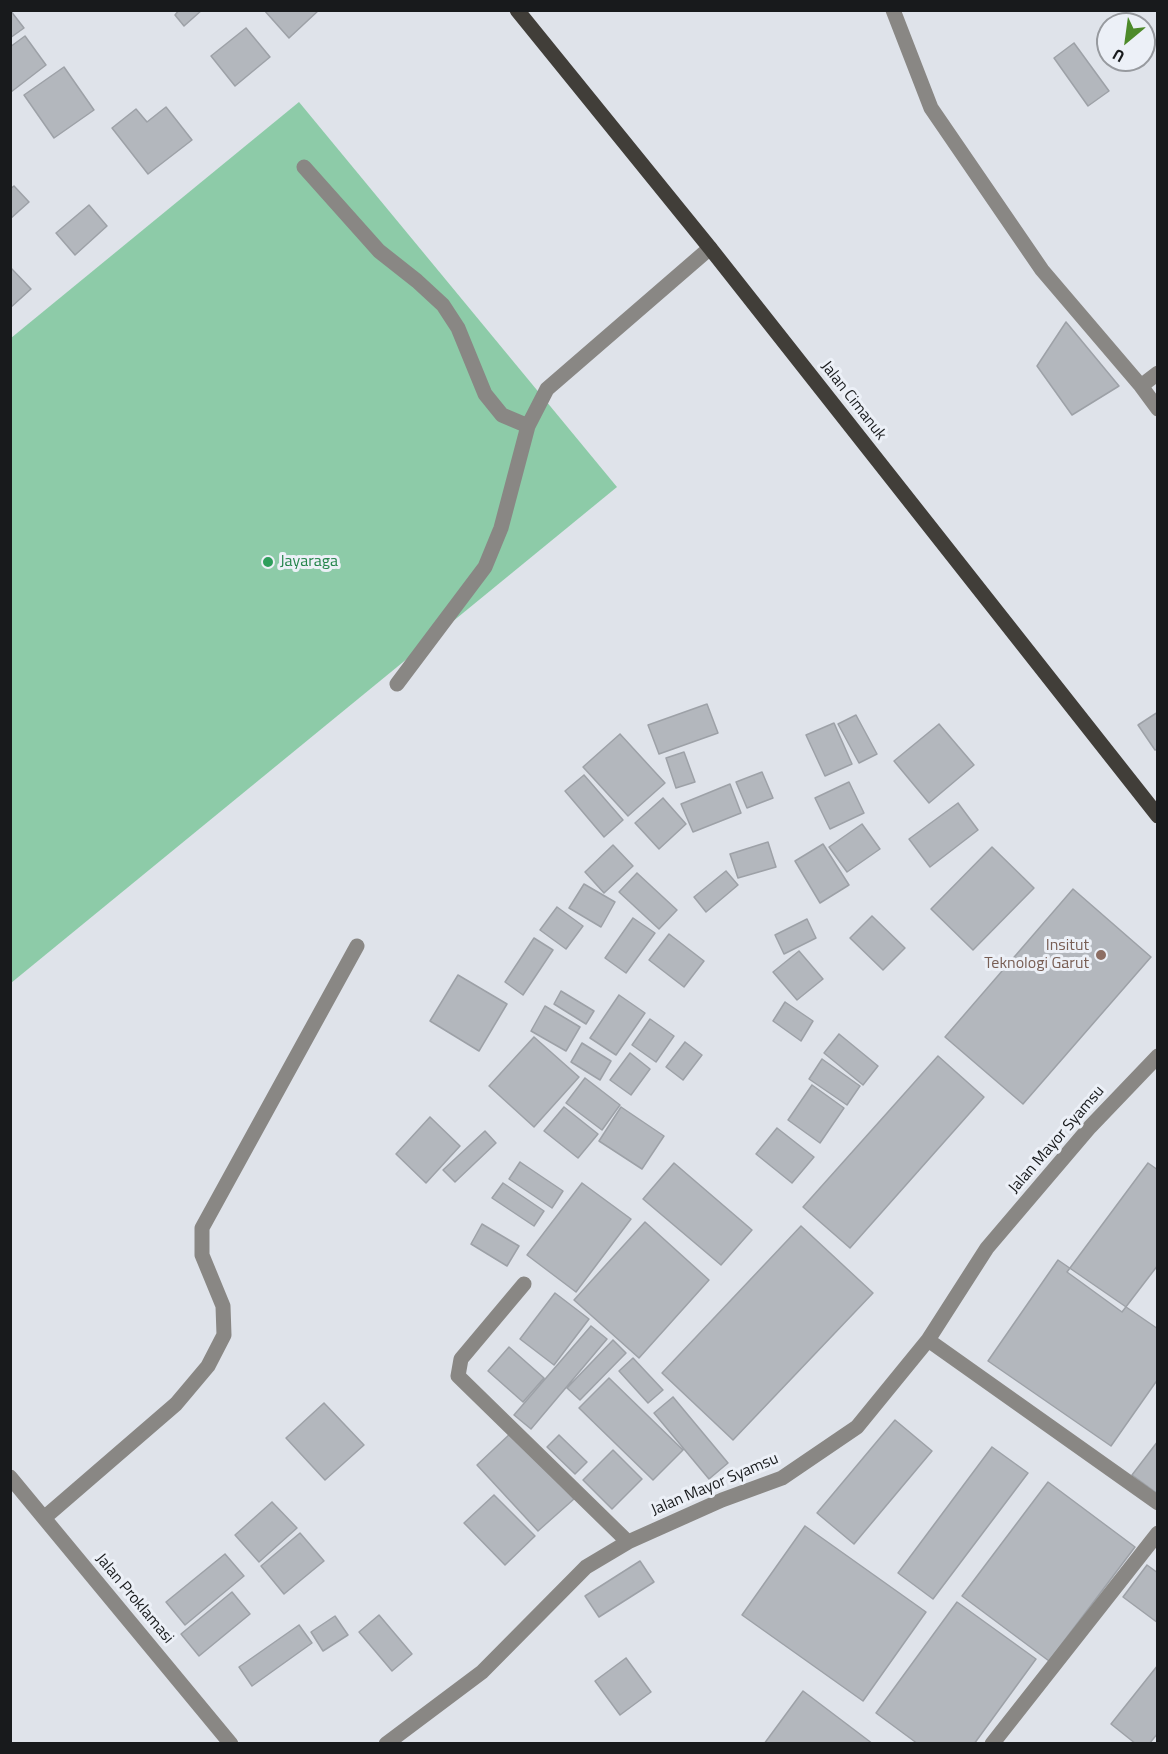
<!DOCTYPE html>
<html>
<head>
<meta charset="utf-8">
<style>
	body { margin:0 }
	#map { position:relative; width:1168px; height:1754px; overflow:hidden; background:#dfe3ea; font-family:"Titillium Web",sans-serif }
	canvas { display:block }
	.frame { position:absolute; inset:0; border:12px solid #181a1c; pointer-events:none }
	.north { position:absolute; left:1096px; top:12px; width:60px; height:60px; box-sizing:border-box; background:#ecf0f7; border:2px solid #979a9f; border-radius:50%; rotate:209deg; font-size:16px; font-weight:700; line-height:24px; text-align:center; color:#181a1c }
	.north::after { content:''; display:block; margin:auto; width:21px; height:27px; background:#4d8a2a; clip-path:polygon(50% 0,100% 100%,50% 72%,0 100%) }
</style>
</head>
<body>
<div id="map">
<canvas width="1168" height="1754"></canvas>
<div class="frame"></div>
<div class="north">U</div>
</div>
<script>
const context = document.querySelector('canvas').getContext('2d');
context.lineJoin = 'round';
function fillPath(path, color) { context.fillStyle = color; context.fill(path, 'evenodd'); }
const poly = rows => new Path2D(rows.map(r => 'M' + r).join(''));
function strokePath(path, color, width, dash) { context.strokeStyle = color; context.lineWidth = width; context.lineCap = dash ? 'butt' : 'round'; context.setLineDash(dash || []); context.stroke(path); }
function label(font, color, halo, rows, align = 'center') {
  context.font = font + ' "Titillium Web",sans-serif'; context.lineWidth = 6; context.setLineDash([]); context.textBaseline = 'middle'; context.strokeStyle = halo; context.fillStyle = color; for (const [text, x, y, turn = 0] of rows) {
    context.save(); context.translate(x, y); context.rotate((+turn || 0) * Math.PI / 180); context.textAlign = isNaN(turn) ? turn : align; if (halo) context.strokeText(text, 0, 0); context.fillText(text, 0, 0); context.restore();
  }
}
fillPath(poly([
	[299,102,617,487,11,983,11,338]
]), '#8dcba8');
const building = poly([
	[10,10,24,28,10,38,10,10],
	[179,10,202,10,184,26,175,15,179,10],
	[264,10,319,10,289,38,264,10],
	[246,28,270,57,235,86,211,56,246,28],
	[25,36,46,65,11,92,10,47,25,36],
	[1074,43,1109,91,1088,106,1054,58,1074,43],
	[64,67,94,110,54,138,24,95,64,67],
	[166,107,192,140,148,174,112,128,136,109,147,122,166,107],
	[14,186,29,202,10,219,10,189,14,186],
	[89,205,107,226,75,255,56,233,89,205],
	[10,267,31,289,10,308,10,267],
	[1066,322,1119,386,1072,415,1037,366,1066,322],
	[707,704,718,733,659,754,648,725,707,704],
	[1158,712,1158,749,1155,750,1138,725,1158,712],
	[856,715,877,754,859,763,838,724,856,715],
	[834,723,852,764,825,776,806,735,834,723],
	[939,724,974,765,929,803,894,761,939,724],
	[620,734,665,783,628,816,583,767,620,734],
	[684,752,695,782,676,788,666,758,684,752],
	[762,772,773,798,747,808,736,782,762,772],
	[584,775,623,820,604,837,565,791,584,775],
	[849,782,864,813,830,829,815,798,849,782],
	[730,784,741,813,693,832,681,804,730,784],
	[663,798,686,824,659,849,635,823,663,798],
	[958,803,978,830,930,867,909,839,958,803],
	[862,824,880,849,847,872,829,847,862,824],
	[768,842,776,867,738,878,730,854,768,842],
	[823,844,849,885,820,903,795,861,823,844],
	[613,845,633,866,604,893,585,872,613,845],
	[992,847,1034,888,973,950,931,909,992,847],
	[726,871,738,885,706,912,694,897,726,871],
	[637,873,677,910,659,929,619,892,637,873],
	[584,884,615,902,601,927,569,908,584,884],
	[1073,889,1151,957,1023,1104,945,1037,1073,889],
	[557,907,583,926,566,949,540,930,557,907],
	[872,916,905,948,883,970,850,938,872,916],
	[633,918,655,933,626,973,605,958,633,918],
	[807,919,816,938,784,954,775,935,807,919],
	[669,934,704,961,684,987,649,960,669,934],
	[534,938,553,950,523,995,505,982,534,938],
	[799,951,823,979,797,1000,773,972,799,951],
	[458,975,507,1004,479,1051,430,1021,458,975],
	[561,991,594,1011,586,1024,554,1004,561,991],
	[619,995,645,1013,616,1055,590,1038,619,995],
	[785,1002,813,1021,801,1041,773,1021,785,1002],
	[545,1006,580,1027,566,1051,531,1031,545,1006],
	[650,1019,674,1036,656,1062,632,1045,650,1019],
	[839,1034,878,1066,863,1085,824,1053,839,1034],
	[534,1037,579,1077,534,1127,489,1086,534,1037],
	[685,1042,702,1055,683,1080,666,1067,685,1042],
	[582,1043,611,1061,600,1080,571,1062,582,1043],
	[630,1053,650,1069,631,1095,610,1080,630,1053],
	[938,1056,984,1097,850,1248,803,1207,938,1056],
	[822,1059,860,1086,847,1105,809,1079,822,1059],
	[585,1078,620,1105,602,1130,566,1103,585,1078],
	[812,1085,844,1108,820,1143,788,1120,812,1085],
	[564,1107,598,1134,578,1158,544,1131,564,1107],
	[621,1107,664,1136,642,1169,599,1141,621,1107],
	[430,1117,460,1146,426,1183,396,1154,430,1117],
	[777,1128,814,1157,792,1183,756,1154,777,1128],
	[485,1131,496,1143,455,1182,443,1170,485,1131],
	[520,1162,563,1191,552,1208,509,1179,520,1162],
	[674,1163,752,1230,721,1265,643,1199,674,1163],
	[1148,1163,1158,1170,1158,1265,1122,1312,1067,1272,1148,1163],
	[503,1183,544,1211,534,1226,492,1198,503,1183],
	[582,1183,631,1219,576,1292,527,1255,582,1183],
	[645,1222,709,1280,639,1358,574,1300,645,1222],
	[482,1224,519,1246,507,1266,471,1244,482,1224],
	[801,1226,873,1293,733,1440,662,1373,801,1226],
	[1058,1260,1158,1329,1158,1379,1111,1446,988,1361,1058,1260],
	[555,1293,589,1319,554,1365,520,1339,555,1293],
	[591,1326,607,1339,531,1429,514,1415,591,1326],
	[613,1340,626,1353,580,1400,567,1388,613,1340],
	[509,1347,544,1378,523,1402,488,1371,509,1347],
	[633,1358,663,1390,648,1403,619,1371,633,1358],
	[609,1378,683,1450,653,1480,579,1408,609,1378],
	[673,1397,728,1463,709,1479,654,1413,673,1397],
	[324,1403,364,1445,325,1480,286,1438,324,1403],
	[895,1420,932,1451,854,1544,817,1513,895,1420],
	[512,1432,574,1499,538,1531,477,1465,512,1432],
	[559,1435,587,1462,575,1474,547,1447,559,1435],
	[1158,1441,1158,1494,1132,1475,1158,1441],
	[992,1447,1028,1473,933,1599,898,1573,992,1447],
	[613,1450,642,1479,612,1509,583,1480,613,1450],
	[1048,1482,1135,1547,1049,1661,962,1596,1048,1482],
	[494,1495,535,1536,505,1565,464,1523,494,1495],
	[272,1502,297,1528,259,1562,235,1535,272,1502],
	[805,1526,926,1612,863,1701,742,1615,805,1526],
	[300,1533,324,1561,284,1594,261,1566,300,1533],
	[225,1554,244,1576,185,1625,166,1602,225,1554],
	[640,1561,654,1582,599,1617,585,1596,640,1561],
	[1147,1565,1158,1573,1158,1623,1123,1597,1147,1565],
	[232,1592,250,1614,199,1656,181,1634,232,1592],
	[957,1602,1036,1659,974,1744,918,1744,876,1713,957,1602],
	[379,1615,412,1654,392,1671,359,1632,379,1615],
	[335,1616,348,1635,323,1651,311,1632,335,1616],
	[299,1625,312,1643,252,1686,239,1667,299,1625],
	[626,1658,651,1692,620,1715,595,1681,626,1658],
	[1158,1665,1158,1733,1149,1744,1136,1744,1111,1724,1158,1665],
	[803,1691,873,1744,764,1744,803,1691]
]);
fillPath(building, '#b3b7bd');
strokePath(building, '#9da1a7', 1.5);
strokePath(poly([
	[893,10,931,108,1042,270,1141,386,1158,409],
	[304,167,379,251,417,281,443,305,458,328,485,394,502,415,528,426],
	[1141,386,1158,373],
	[397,684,485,567,501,528,528,426,547,389,710,248],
	[524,1284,461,1359,458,1376,628,1542],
	[928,1340,1158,1503],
	[10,1477,231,1744],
	[44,1518,176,1404,208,1366,224,1335,223,1306,202,1255,202,1228,357,946],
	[386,1744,482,1672,586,1567,628,1542,722,1500,782,1478,857,1427,928,1340,987,1248,1090,1127,1158,1056],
	[992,1744,1158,1533]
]), '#898784', 15);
strokePath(poly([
	[517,10,710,248,1158,816]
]), '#413e39', 15);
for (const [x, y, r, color] of [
	[268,562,6,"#2e9e5b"],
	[1101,955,6,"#8d6e63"]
]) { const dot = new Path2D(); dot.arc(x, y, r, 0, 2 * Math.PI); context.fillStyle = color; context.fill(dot); strokePath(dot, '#ecf0f7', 2); }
label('16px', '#181a1c', '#ecf0f7', [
	["Jalan Cimanuk",853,401,52],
	["Jalan Mayor Syamsu",1057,1140,-49],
	["Jalan Mayor Syamsu",715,1485,-23],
	["Jalan Proklamasi",134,1599,50]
]);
label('16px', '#27864d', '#ecf0f7', [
	["Jayaraga",280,562]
], 'left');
label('16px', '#785e54', '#ecf0f7', [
	["Insitut",1089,946],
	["Teknologi Garut",1089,964]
], 'right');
</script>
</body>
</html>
